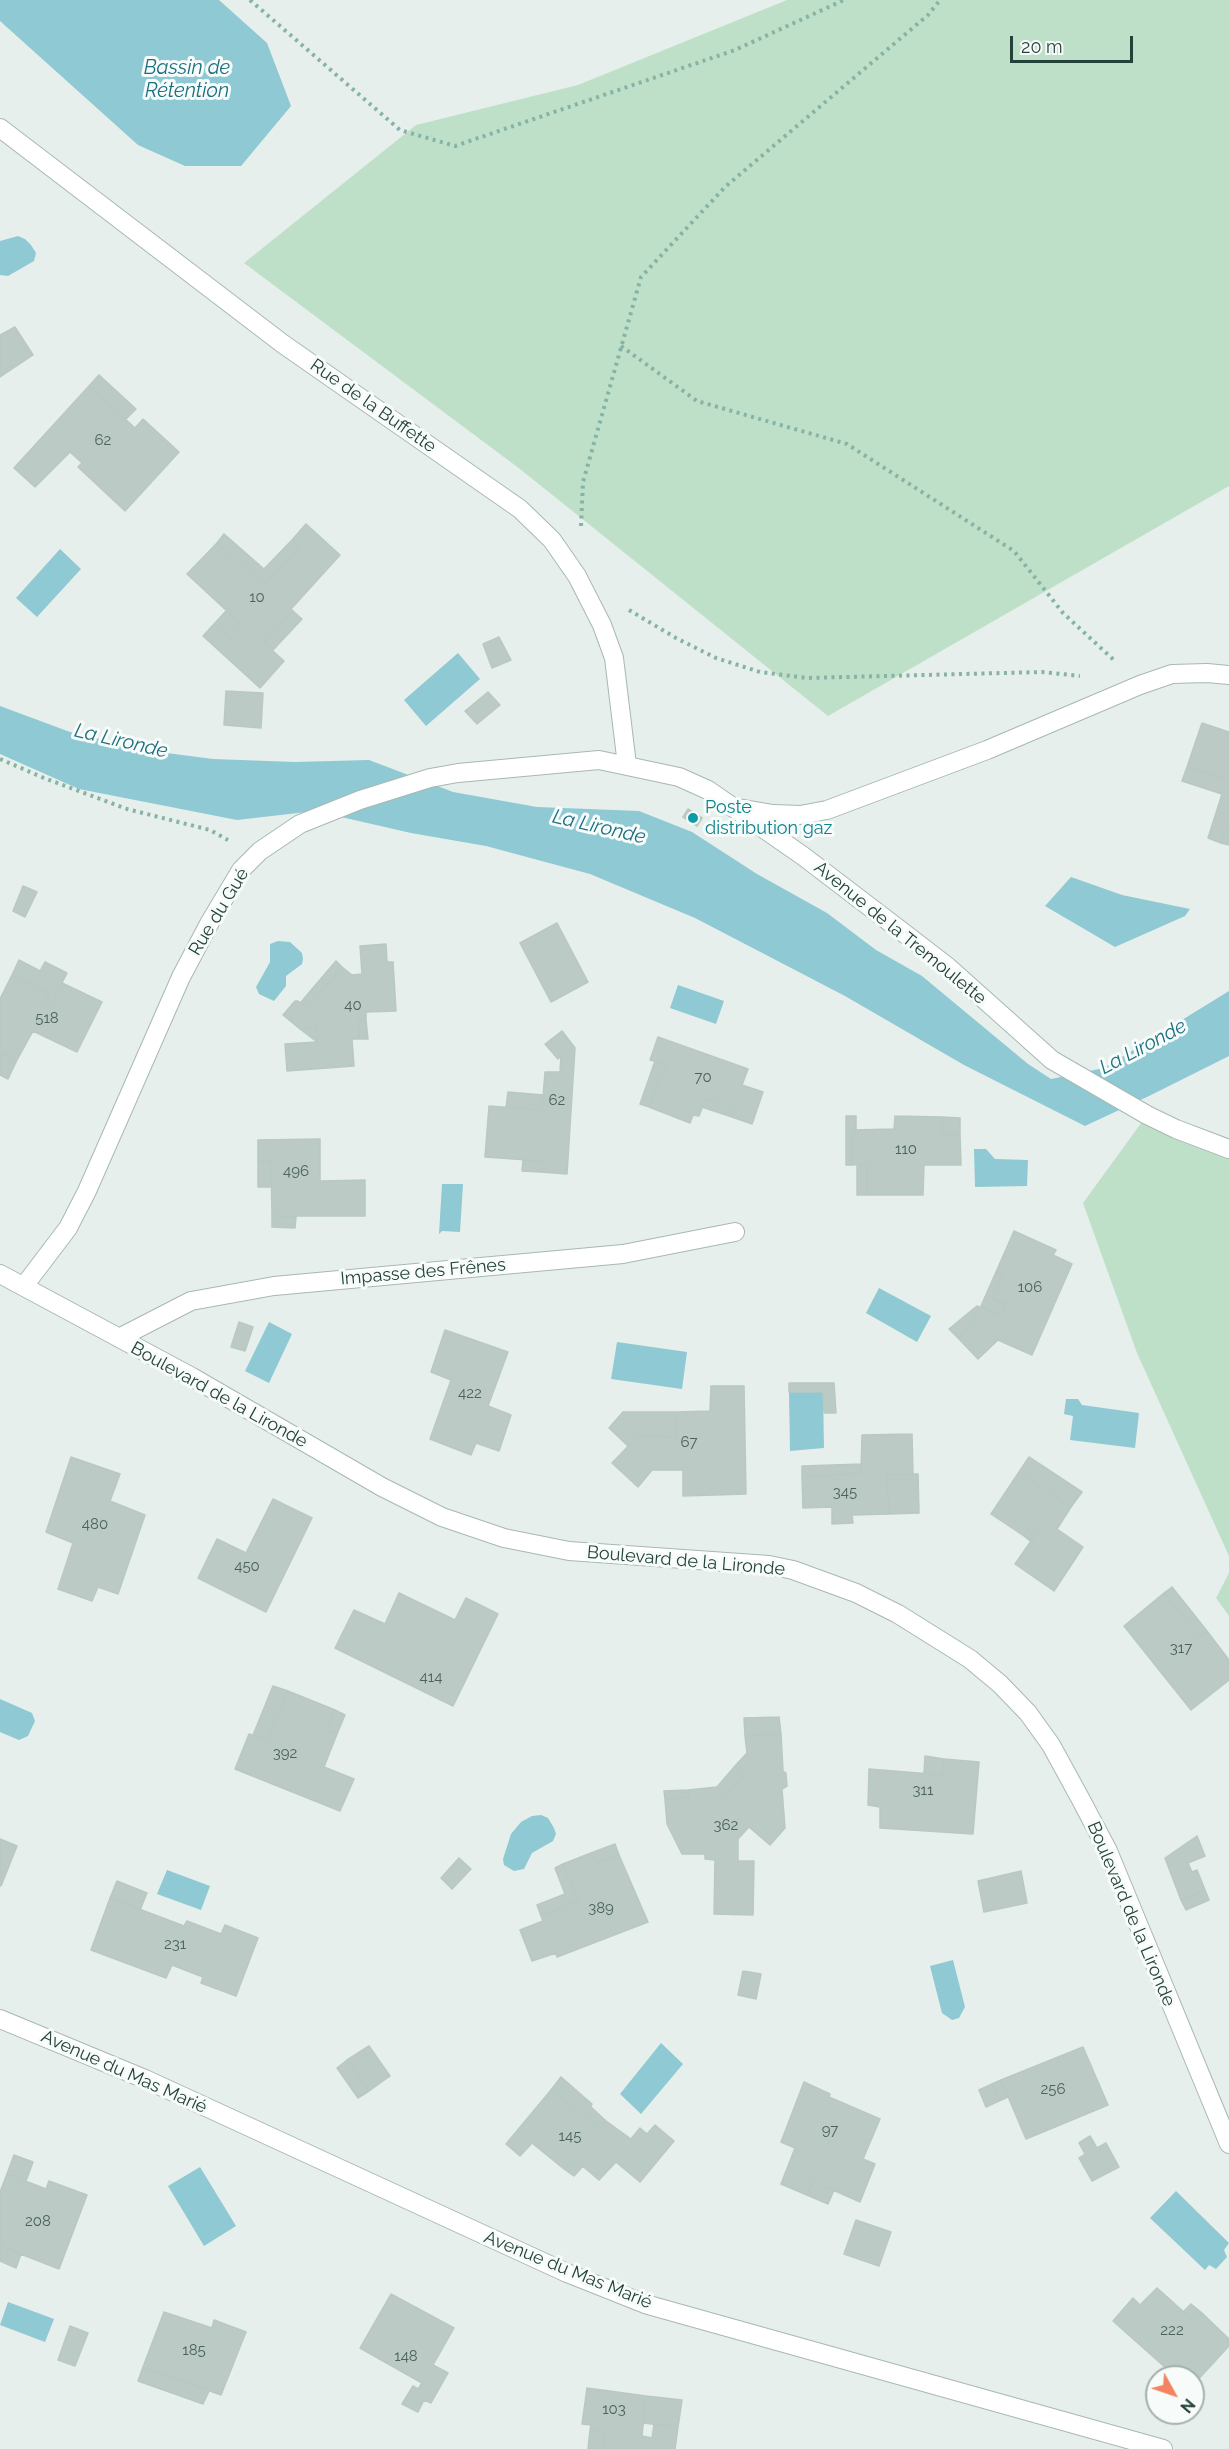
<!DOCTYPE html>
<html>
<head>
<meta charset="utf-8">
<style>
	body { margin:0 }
	#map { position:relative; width:1229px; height:2449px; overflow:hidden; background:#e6efeb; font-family:Raleway,sans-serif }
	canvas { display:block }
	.north { position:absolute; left:1145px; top:2365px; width:60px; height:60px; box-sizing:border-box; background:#f7fbf9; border:2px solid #a3b1ad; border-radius:50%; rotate:130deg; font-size:16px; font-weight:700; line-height:24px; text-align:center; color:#24423a }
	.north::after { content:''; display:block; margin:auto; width:21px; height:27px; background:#f4845f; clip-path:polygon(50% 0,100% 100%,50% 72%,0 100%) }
	.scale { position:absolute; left:1010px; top:36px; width:123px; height:27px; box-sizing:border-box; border:3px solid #24423a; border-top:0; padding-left:8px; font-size:18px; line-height:21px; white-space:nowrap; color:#24423a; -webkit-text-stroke:4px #f7fbf9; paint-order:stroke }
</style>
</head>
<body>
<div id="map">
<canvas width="1229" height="2449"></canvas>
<div class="north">N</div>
<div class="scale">20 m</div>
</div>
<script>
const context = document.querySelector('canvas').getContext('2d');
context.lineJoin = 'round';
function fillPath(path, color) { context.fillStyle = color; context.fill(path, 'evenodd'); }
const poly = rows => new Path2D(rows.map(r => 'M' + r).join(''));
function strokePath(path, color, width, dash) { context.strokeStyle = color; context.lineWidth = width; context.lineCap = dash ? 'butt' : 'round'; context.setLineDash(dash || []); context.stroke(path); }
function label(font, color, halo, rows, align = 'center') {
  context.font = font + ' Raleway,sans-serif'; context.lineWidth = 6; context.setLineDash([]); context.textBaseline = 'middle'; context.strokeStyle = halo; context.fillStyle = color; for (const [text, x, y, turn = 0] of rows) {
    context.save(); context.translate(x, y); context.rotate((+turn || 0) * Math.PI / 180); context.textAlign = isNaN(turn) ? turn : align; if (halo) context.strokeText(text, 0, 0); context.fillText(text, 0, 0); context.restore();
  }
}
fillPath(poly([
	[787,0,1229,0,1229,486,828,716,520,469,244,263,416,125,578,85],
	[1147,1115,1229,1149,1229,1556,1137,1353,1083,1203],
	[1229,1573,1229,1616,1216,1598]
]), '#bfe0c8');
fillPath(poly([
	[0,0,219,0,267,43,291,106,241,166,185,166,138,145,0,21],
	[18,236,25,239,31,245,36,253,34,261,8,276,0,275,0,241],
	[60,549,81,569,37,617,16,598],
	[458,653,480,679,426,726,404,700],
	[0,706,70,732,151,751,213,759,295,762,369,760,453,792,537,807,639,811,692,832,757,874,827,913,876,950,922,976,1028,1064,1051,1079,1104,1068,1229,991,1229,1056,1149,1096,1085,1126,964,1065,845,996,695,918,590,874,486,846,411,833,315,811,237,820,79,789,0,754],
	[1071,877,1122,895,1190,909,1185,916,1115,947,1045,906],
	[278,941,290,942,302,953,303,959,302,964,286,976,286,986,274,1001,259,994,256,987,270,962,270,944],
	[678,985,724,1001,716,1024,670,1008],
	[974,1149,986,1149,995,1159,1028,1160,1027,1186,975,1187],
	[442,1184,463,1184,460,1232,442,1231,439,1234],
	[879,1288,931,1316,917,1342,866,1313],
	[269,1322,292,1334,269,1383,245,1371],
	[617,1342,687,1352,682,1389,611,1379],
	[789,1392,823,1392,824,1448,790,1451],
	[1066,1399,1078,1399,1082,1405,1139,1413,1135,1448,1070,1440,1073,1416,1064,1414],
	[0,1699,32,1713,35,1721,28,1736,19,1740,0,1732],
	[541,1815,548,1818,554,1828,556,1834,553,1841,532,1853,524,1869,514,1871,504,1865,503,1859,511,1834,521,1822,532,1816],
	[167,1870,210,1886,201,1910,157,1894],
	[953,1960,965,2007,959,2018,952,2020,942,2013,930,1966],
	[661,2043,683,2064,641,2114,620,2094],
	[200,2167,236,2226,204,2246,168,2186],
	[1176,2191,1229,2243,1224,2250,1227,2257,1216,2269,1209,2265,1205,2270,1150,2218],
	[8,2302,54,2319,45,2342,0,2325]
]), '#8ec9d4');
const building = poly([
	[15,327,33,355,0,377,0,335,15,327],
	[99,375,136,409,126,419,89,386,99,375],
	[89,386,135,428,143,419,179,452,125,511,78,467,82,463,70,452,35,487,14,468,89,386],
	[306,524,340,555,291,609,293,611,264,643,284,661,260,688,203,636,214,624,230,638,242,625,187,574,217,543,264,585,300,547,292,540,306,524],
	[224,534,264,569,292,540,300,547,264,585,217,543,224,534],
	[227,610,242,625,230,638,214,624,227,610],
	[293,611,302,619,273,650,264,643,293,611],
	[499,637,511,660,492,668,483,644,499,637],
	[226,691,263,693,261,728,224,725,226,691],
	[488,692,500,705,477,724,465,711,488,692],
	[1202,723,1229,732,1229,781,1187,767,1202,723],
	[1187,767,1229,781,1229,822,1221,843,1208,838,1222,794,1182,781,1187,767],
	[688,809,702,818,697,826,683,817,688,809],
	[1229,822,1229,845,1221,843,1229,822],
	[23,886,37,892,25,917,13,911,23,886],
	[557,923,588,982,551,1002,520,943,557,923],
	[386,944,387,962,393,962,396,1011,366,1012,366,1020,359,1021,359,1039,352,1039,354,1066,287,1071,285,1044,317,1042,316,1027,300,1029,283,1015,295,1001,298,1001,307,1008,342,967,352,975,362,974,360,946,386,944],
	[19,960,40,971,45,962,67,973,51,1005,44,1002,49,994,12,975,19,960],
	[336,961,342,967,307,1008,301,1002,336,961],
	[12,975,49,994,44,1002,51,1005,62,983,102,1002,77,1052,33,1031,17,1060,0,1052,0,999,12,975],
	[366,1020,368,1039,359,1039,359,1021,366,1020],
	[316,1027,317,1042,300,1029,316,1027],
	[562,1031,575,1048,567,1174,541,1172,542,1161,485,1157,489,1106,542,1110,545,1072,560,1072,561,1056,558,1059,545,1044,562,1031],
	[658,1037,748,1069,742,1085,763,1092,752,1124,732,1117,735,1108,706,1098,699,1116,693,1115,690,1123,649,1107,666,1064,650,1060,658,1037],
	[0,1052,17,1060,8,1079,0,1075,0,1052],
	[655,1061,666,1064,649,1107,640,1104,655,1061],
	[508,1092,543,1095,542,1110,506,1107,508,1092],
	[706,1098,735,1108,732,1117,702,1107,706,1098],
	[846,1116,856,1116,856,1129,853,1130,852,1165,846,1165,846,1116],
	[895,1116,942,1117,942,1134,960,1135,961,1165,924,1165,923,1195,867,1195,867,1164,852,1165,853,1130,894,1129,895,1116],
	[942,1117,960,1118,960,1135,942,1134,942,1117],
	[320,1139,320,1181,365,1180,365,1216,272,1216,271,1161,258,1161,258,1140,320,1139],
	[523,1160,542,1161,541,1172,522,1171,523,1160],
	[258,1161,271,1161,272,1187,258,1187,258,1161],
	[867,1164,867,1195,857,1195,857,1165,867,1164],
	[272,1216,296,1217,295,1228,272,1227,272,1216],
	[1014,1231,1056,1250,1053,1255,1072,1264,1032,1355,998,1340,978,1359,958,1338,976,1322,972,1310,977,1306,1001,1315,1006,1304,992,1298,1003,1275,996,1272,1014,1231],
	[996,1272,1003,1275,992,1298,1006,1304,1001,1315,981,1306,996,1272],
	[972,1310,976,1322,958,1338,949,1329,972,1310],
	[239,1322,253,1327,245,1351,231,1347,239,1322],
	[445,1330,508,1352,488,1406,511,1415,499,1451,476,1443,471,1455,430,1439,451,1380,431,1372,445,1330],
	[789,1383,834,1383,836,1413,824,1413,823,1392,789,1392,789,1383],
	[711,1386,744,1386,746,1494,683,1496,683,1470,652,1470,638,1487,612,1463,638,1436,676,1437,676,1412,710,1411,711,1386],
	[623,1412,676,1412,676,1437,638,1436,628,1446,609,1428,623,1412],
	[912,1434,913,1474,887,1475,889,1514,852,1515,853,1523,832,1524,832,1507,803,1508,802,1477,861,1473,862,1435,912,1434],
	[71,1457,120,1474,110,1501,145,1515,118,1594,98,1587,92,1601,58,1589,73,1543,46,1532,71,1457],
	[1029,1457,1082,1492,1071,1507,1019,1472,1029,1457],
	[862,1464,861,1473,802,1477,802,1466,862,1464],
	[1019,1472,1071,1507,1057,1529,1083,1547,1054,1591,1015,1564,1036,1534,1028,1529,1024,1536,991,1514,1019,1472],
	[918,1474,919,1513,889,1514,887,1475,918,1474],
	[273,1499,312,1518,266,1612,198,1578,217,1539,246,1553,273,1499],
	[1028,1529,1036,1534,1030,1541,1024,1536,1028,1529],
	[1172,1587,1207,1631,1199,1637,1164,1593,1172,1587],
	[399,1593,455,1620,466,1598,498,1614,453,1706,335,1648,354,1610,385,1624,399,1593],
	[1164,1593,1199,1637,1207,1631,1229,1660,1229,1680,1191,1710,1124,1626,1164,1593],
	[273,1686,288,1691,267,1740,253,1735,273,1686],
	[288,1691,335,1710,327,1730,337,1734,324,1767,354,1779,340,1811,235,1769,249,1734,267,1740,288,1691],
	[335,1710,345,1715,337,1734,327,1730,335,1710],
	[779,1717,781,1734,745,1736,744,1718,779,1717],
	[781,1734,783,1771,786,1773,787,1786,782,1789,785,1828,770,1845,749,1827,738,1839,738,1861,754,1861,753,1915,714,1914,715,1860,705,1859,705,1854,682,1854,667,1824,665,1799,689,1797,688,1790,717,1787,726,1796,745,1775,735,1766,747,1753,745,1736,781,1734],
	[925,1756,944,1759,943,1775,924,1773,925,1756],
	[944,1759,979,1762,973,1834,880,1828,880,1807,868,1805,869,1769,943,1775,944,1759],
	[735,1766,745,1775,726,1796,717,1787,735,1766],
	[688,1790,689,1797,665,1799,664,1791,688,1790],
	[1197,1836,1205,1856,1188,1863,1192,1872,1197,1870,1205,1890,1181,1900,1165,1858,1197,1836],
	[0,1839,17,1846,1,1886,0,1885,0,1839],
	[615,1844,619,1855,596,1863,591,1853,615,1844],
	[591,1853,596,1863,619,1855,648,1922,557,1957,556,1953,532,1961,520,1930,543,1921,541,1916,578,1901,563,1864,591,1853],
	[459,1858,471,1869,452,1889,441,1878,459,1858],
	[563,1864,578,1901,541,1916,537,1905,565,1894,555,1868,563,1864],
	[1021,1871,1027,1903,984,1912,978,1881,1021,1871],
	[117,1881,147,1893,140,1910,110,1898,117,1881],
	[1205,1890,1209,1900,1186,1910,1181,1900,1205,1890],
	[110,1898,184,1926,187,1921,221,1934,225,1925,258,1938,236,1996,201,1983,203,1977,172,1965,166,1978,91,1950,110,1898],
	[743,1971,761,1974,756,1999,738,1995,743,1971],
	[369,2046,390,2076,369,2091,347,2060,369,2046],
	[1083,2047,1108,2105,1026,2139,1001,2080,1083,2047],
	[347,2060,369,2091,358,2098,337,2068,347,2060],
	[561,2077,592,2104,591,2107,606,2121,601,2129,551,2090,561,2077],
	[1001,2080,1008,2097,999,2101,992,2084,1001,2080],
	[804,2082,830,2094,829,2097,880,2119,863,2159,875,2164,860,2202,813,2181,807,2195,781,2184,795,2148,781,2142,804,2082],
	[992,2084,999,2101,986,2107,979,2090,992,2084],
	[551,2090,601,2129,606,2121,631,2139,640,2128,647,2134,655,2125,674,2141,640,2182,616,2162,599,2180,573,2158,564,2169,532,2143,520,2156,506,2144,551,2090],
	[1090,2136,1097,2148,1106,2143,1119,2167,1092,2181,1079,2158,1085,2154,1079,2143,1090,2136],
	[14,2155,33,2162,26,2181,7,2174,14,2155],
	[573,2158,583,2166,574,2176,564,2169,573,2158],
	[7,2174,46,2189,49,2181,87,2195,59,2269,0,2246,0,2192,7,2174],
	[813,2181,834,2190,828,2204,807,2195,813,2181],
	[856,2220,891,2232,879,2266,844,2254,856,2220],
	[0,2246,21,2254,16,2268,0,2261,0,2246],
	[1157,2288,1195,2322,1202,2313,1229,2339,1229,2346,1193,2385,1193,2377,1176,2377,1113,2321,1133,2298,1140,2305,1157,2288],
	[391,2294,454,2328,433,2365,448,2373,431,2403,424,2400,418,2412,402,2404,413,2386,418,2389,422,2383,360,2348,391,2294],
	[1191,2304,1202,2313,1195,2322,1184,2311,1191,2304],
	[164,2312,212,2328,214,2320,246,2332,221,2395,143,2367,164,2312],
	[70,2326,88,2333,75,2366,58,2360,70,2326],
	[143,2367,209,2391,203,2404,138,2381,143,2367],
	[587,2388,646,2396,642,2436,652,2438,654,2424,678,2427,675,2449,603,2449,605,2432,590,2430,591,2425,582,2424,587,2388],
	[646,2396,682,2400,678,2427,643,2423,646,2396],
	[590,2430,605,2432,603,2449,588,2449,590,2430]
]);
fillPath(building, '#bbcac4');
strokePath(building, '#b8c9c2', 1.5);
const lane = poly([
	[732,807,773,814,800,815,827,810,987,750,1140,685,1172,674,1207,673,1229,675]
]);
const street = poly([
	[0,128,283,344,520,509,552,540,577,576,602,625,614,658,627,765],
	[0,1274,192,1377,382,1487,442,1517,504,1538,569,1551,769,1565,793,1570,856,1593,898,1614,970,1659,1000,1684,1028,1713,1051,1745,1080,1798,1108,1851,1229,2144],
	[24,1286,68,1228,87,1191,181,977,210,922,241,870,260,851,300,824,360,800,430,778,458,773,599,760,679,777,708,790,803,856,900,930,948,967,1052,1060,1147,1115,1176,1129,1229,1149],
	[119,1338,191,1301,274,1286,623,1254,735,1232],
	[0,2019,145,2079,567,2273,645,2304,1163,2449]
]);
strokePath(lane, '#a8b8b2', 20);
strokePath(street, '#a8b8b2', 20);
strokePath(poly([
	[250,0,400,130,455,146,735,50,844,0],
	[621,346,697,401,847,444,1014,551,1063,613,1116,662],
	[581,526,583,482,641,277,725,187,928,15,940,0],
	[629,610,676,638,716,658,760,672,807,678,1042,672,1080,676],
	[0,759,44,778,127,809,210,830,228,840]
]), '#86b3a5', 4, [3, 4.5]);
strokePath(lane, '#fff', 18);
strokePath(street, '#fff', 18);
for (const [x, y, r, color] of [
	[693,818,6,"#0f9aa8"]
]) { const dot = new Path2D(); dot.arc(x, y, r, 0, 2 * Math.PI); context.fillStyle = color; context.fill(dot); strokePath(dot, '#f7fbf9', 2); }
label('15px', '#4a645c', null, [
	["62",103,440],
	["10",257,597],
	["40",353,1005],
	["518",47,1018],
	["70",703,1077],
	["62",557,1100],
	["110",906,1149],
	["496",296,1171],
	["106",1030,1287],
	["422",470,1393],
	["67",689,1442],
	["345",845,1492],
	["480",95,1524],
	["450",247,1566],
	["317",1181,1648],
	["414",431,1677],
	["392",285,1753],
	["311",923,1790],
	["362",726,1825],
	["389",601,1908],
	["231",175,1944],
	["256",1053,2089],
	["97",830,2130],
	["145",570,2136],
	["208",38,2221],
	["222",1172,2330],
	["185",194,2350],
	["148",406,2356],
	["103",614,2409]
]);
label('18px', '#24423a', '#f7fbf9', [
	["Rue de la Buffette",373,406,35],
	["Rue du Gué",219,912,-59],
	["Avenue de la Tremoulette",900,933,39],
	["Impasse des Frênes",423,1272,-5],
	["Boulevard de la Lironde",219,1395,29],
	["Boulevard de la Lironde",686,1561,5],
	["Boulevard de la Lironde",1131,1914,67],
	["Avenue du Mas Marié",124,2072,24],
	["Avenue du Mas Marié",568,2270,22]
]);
label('18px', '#0d838f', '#f7fbf9', [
	["Poste",705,808],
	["distribution gaz",705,829]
], 'left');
label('italic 20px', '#1c6f80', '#f7fbf9', [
	["Bassin de",187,68],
	["Rétention",187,91],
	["La Lironde",121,741,13],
	["La Lironde",599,827,13],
	["La Lironde",1143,1047,-28]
]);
</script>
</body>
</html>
